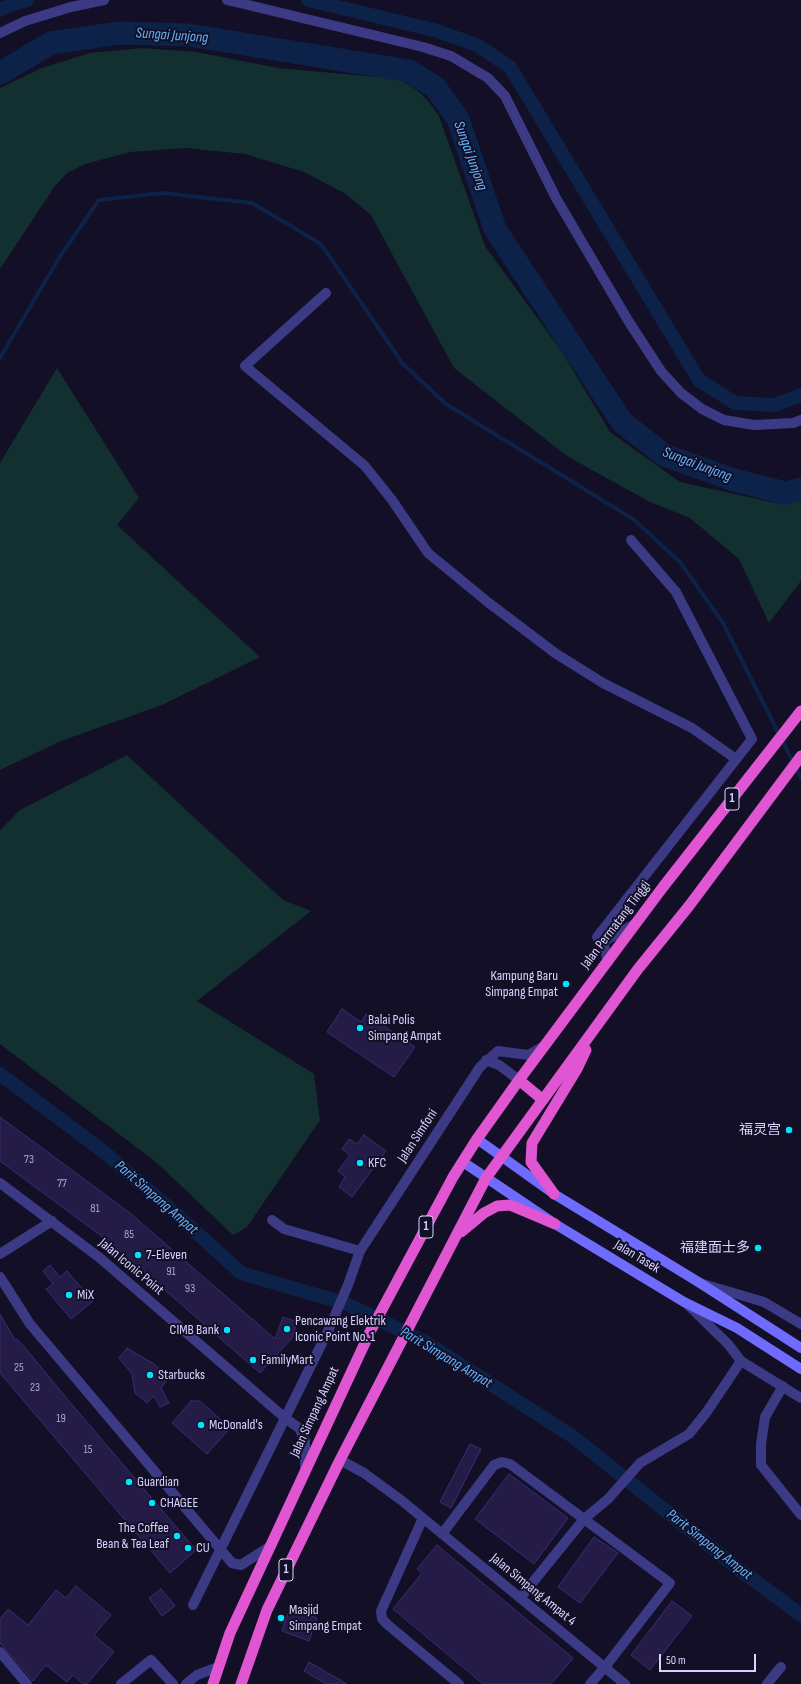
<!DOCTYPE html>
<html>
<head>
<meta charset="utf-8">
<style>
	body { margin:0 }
	#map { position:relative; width:801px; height:1684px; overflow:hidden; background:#130f26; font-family:"Sofia Sans Condensed",sans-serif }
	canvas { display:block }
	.scale { position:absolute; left:659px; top:1654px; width:97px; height:18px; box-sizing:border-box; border:2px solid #d9d4ff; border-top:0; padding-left:5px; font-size:12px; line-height:14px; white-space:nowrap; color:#d9d4ff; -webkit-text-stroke:3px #130f26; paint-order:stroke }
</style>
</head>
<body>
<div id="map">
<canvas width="801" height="1684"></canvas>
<div class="scale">50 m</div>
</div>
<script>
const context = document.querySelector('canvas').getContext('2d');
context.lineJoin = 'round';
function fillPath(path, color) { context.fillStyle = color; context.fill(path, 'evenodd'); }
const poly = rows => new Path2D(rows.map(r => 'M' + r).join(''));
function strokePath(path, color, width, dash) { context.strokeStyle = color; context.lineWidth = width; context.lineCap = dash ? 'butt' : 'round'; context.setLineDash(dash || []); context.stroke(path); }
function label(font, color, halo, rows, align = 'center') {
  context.font = font + ' "Sofia Sans Condensed","Noto Sans SC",sans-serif'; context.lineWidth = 4; context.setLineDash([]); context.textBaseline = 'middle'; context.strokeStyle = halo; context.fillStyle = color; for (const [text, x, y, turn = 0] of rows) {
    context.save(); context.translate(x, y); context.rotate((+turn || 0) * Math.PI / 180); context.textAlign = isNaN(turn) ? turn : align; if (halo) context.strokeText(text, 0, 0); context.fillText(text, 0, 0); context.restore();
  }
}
fillPath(poly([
	[142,48,196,52,278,68,399,79,417,90,429,102,439,116,485,246,562,352,610,432,680,482,780,504,801,500,801,581,769,623,739,559,690,518,648,501,567,456,454,368,371,215,346,194,304,172,245,154,186,148,130,152,85,164,67,173,55,186,0,269,0,88,42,68,90,53],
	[57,368,139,498,117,525,260,657,162,705,61,741,0,770,0,463],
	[127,755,283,900,311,911,197,1001,314,1074,320,1120,247,1227,233,1235,156,1162,0,1044,0,830,20,810]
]), '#12302f');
strokePath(poly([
	[0,358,59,258,99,200,162,193,252,203,321,244,403,364,446,404,633,519,680,562,723,623,801,778]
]), '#0c2248', 4);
strokePath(poly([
	[308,0,434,30,477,45,510,67,699,380,735,403,774,405,801,395],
	[0,10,13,4,27,0],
	[0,1074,104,1152,174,1212,241,1273,347,1304,425,1342,572,1436,740,1570,801,1615]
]), '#0c2248', 14);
strokePath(poly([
	[0,73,51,43,120,33,189,35,409,71,435,87,458,119,495,229,622,422,664,455,734,480,785,493,801,489]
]), '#0c2248', 23);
const building = poly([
	[342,1009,361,1022,366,1014,415,1047,394,1077,327,1032,342,1009],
	[0,1117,130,1213,275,1339,283,1317,297,1322,292,1338,260,1373,111,1243,0,1161,0,1117],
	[364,1135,386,1151,352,1197,339,1187,345,1177,338,1171,350,1155,342,1149,349,1139,357,1144,364,1135],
	[50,1265,60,1277,67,1271,93,1301,71,1319,46,1289,53,1284,43,1271,50,1265],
	[0,1314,15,1340,17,1339,27,1350,63,1394,196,1550,170,1573,0,1373,0,1314],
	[127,1348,154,1364,170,1377,161,1388,169,1403,160,1407,154,1396,147,1403,135,1393,132,1374,119,1358,127,1348],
	[191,1401,200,1401,230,1428,207,1454,172,1423,191,1401],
	[470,1444,481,1449,451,1508,440,1502,470,1444],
	[509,1474,568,1518,534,1564,475,1519,509,1474],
	[594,1537,618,1553,580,1603,558,1587,594,1537],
	[437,1545,573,1658,551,1684,483,1684,393,1609,422,1573,417,1569,437,1545],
	[76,1586,111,1615,94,1635,114,1652,87,1684,83,1684,73,1675,67,1682,46,1665,33,1681,0,1643,0,1619,8,1609,28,1625,56,1590,66,1598,76,1586],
	[161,1589,175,1606,162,1616,149,1598,161,1589],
	[672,1601,692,1616,650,1670,631,1655,672,1601],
	[290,1608,317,1618,309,1641,282,1631,290,1608],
	[309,1662,347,1684,326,1684,304,1671,309,1662]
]);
fillPath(building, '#241b47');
strokePath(building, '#3b2d73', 1);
strokePath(poly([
	[227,0,423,47,451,56,488,78,505,96,556,198,629,322,661,371,681,393,702,409,724,420,754,425,793,423,801,420],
	[0,33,25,21,71,7,104,0],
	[326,293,245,366,365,466,392,500,428,553,489,603,555,653,603,683,692,728,736,759],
	[603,942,636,923],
	[608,962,603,942,597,937,752,739,676,592,631,540],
	[486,1060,499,1065,519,1080],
	[0,1183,100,1258,285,1418,299,1428,305,1441,305,1469],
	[272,1220,284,1229,360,1251],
	[0,1254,52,1221],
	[0,1277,30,1324,232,1563,241,1565,269,1547],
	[703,1284,764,1302,801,1324],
	[689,1306,728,1344,741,1361,801,1398],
	[783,1386,765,1417,761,1444,761,1465,801,1515],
	[340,1460,364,1473,401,1500,625,1684],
	[423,1518,381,1611,382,1619,388,1625,459,1684],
	[442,1534,494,1465,502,1462,510,1464,670,1583,605,1667,590,1684],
	[520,1598,584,1519,608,1499,640,1463,689,1434,706,1413,741,1361],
	[193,1605,329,1329,348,1285,360,1251,480,1067,498,1051,528,1055,544,1046],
	[0,1652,27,1684],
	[121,1684,151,1660,173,1684],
	[186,1684,197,1675,218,1667],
	[767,1684,781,1667]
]), '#3d3a85', 10);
strokePath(poly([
	[477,1139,554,1194,700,1283,801,1348],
	[463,1162,555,1224,684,1302,737,1328,801,1369]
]), '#6f6bff', 10);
strokePath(poly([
	[519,1080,543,1100],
	[554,1194,531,1162,532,1143,577,1069,586,1050],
	[461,1232,484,1213,497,1206,510,1205,555,1224],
	[213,1684,230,1633,370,1332,453,1177,477,1139,519,1080,663,887,801,711],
	[241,1684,267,1610,340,1460,486,1178,638,969,689,906,801,756]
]), '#e055d1', 11);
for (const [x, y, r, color] of [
	[566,984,4,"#00e5ff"],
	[360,1028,4,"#00e5ff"],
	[789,1130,4,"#00e5ff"],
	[360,1163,4,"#00e5ff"],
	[758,1248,4,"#00e5ff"],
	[138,1255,4,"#00e5ff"],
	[69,1295,4,"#00e5ff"],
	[287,1329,4,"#00e5ff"],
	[227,1330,4,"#00e5ff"],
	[253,1360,4,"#00e5ff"],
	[150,1375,4,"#00e5ff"],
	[201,1425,4,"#00e5ff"],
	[129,1482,4,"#00e5ff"],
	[152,1503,4,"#00e5ff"],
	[177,1536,4,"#00e5ff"],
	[188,1548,4,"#00e5ff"],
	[281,1618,4,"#00e5ff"]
]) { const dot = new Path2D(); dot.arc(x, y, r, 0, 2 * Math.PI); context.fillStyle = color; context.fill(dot); strokePath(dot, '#130f26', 1.5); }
label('12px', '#aca6d1', null, [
	["73",29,1160],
	["77",62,1184],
	["81",95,1209],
	["85",129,1235],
	["91",171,1272],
	["93",190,1289],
	["25",19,1368],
	["23",35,1388],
	["19",61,1419],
	["15",88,1450]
]);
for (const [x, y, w] of [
	[732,799,14],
	[426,1227,14],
	[286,1570,14]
]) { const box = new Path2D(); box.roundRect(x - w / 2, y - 11, w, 22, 3); context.fillStyle = '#130f26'; context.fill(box); strokePath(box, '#d9d4ff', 1); }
label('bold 13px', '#d9d4ff', null, [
	["1",732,799],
	["1",426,1227],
	["1",286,1570]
]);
label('14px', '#d9d4ff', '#130f26', [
	["Jalan Permatang Tinggi",616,925,-53],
	["Jalan Simfoni",418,1136,-57],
	["Jalan Tasek",637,1257,31],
	["Jalan Iconic Point",131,1267,40],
	["Jalan Simpang Ampat",315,1412,-65],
	["Jalan Simpang Ampat 4",533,1590,39]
]);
label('14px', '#d9d4ff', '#130f26', [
	["Kampung Baru",558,976,"right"],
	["Simpang Empat",558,992,"right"],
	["Balai Polis",368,1020],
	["Simpang Ampat",368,1036],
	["福灵宫",781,1130,"right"],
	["KFC",368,1163],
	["福建面士多",750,1248,"right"],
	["7-Eleven",146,1255],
	["MiX",77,1295],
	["Pencawang Elektrik",295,1321],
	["Iconic Point No. 1",295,1337],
	["CIMB Bank",219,1330,"right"],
	["FamilyMart",261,1360],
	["Starbucks",158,1375],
	["McDonald's",209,1425],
	["Guardian",137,1482],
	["CHAGEE",160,1503],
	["The Coffee",169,1528,"right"],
	["Bean & Tea Leaf",169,1544,"right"],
	["CU",196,1548],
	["Masjid",289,1610],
	["Simpang Empat",289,1626]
], 'left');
label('italic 15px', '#62b6ff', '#130f26', [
	["Sungai Junjong",172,36,4],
	["Sungai Junjong",470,156,70],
	["Sungai Junjong",697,465,21],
	["Parit Simpang Ampat",156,1198,41],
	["Parit Simpang Ampat",446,1358,31],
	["Parit Simpang Ampat",709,1545,38]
]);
</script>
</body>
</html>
